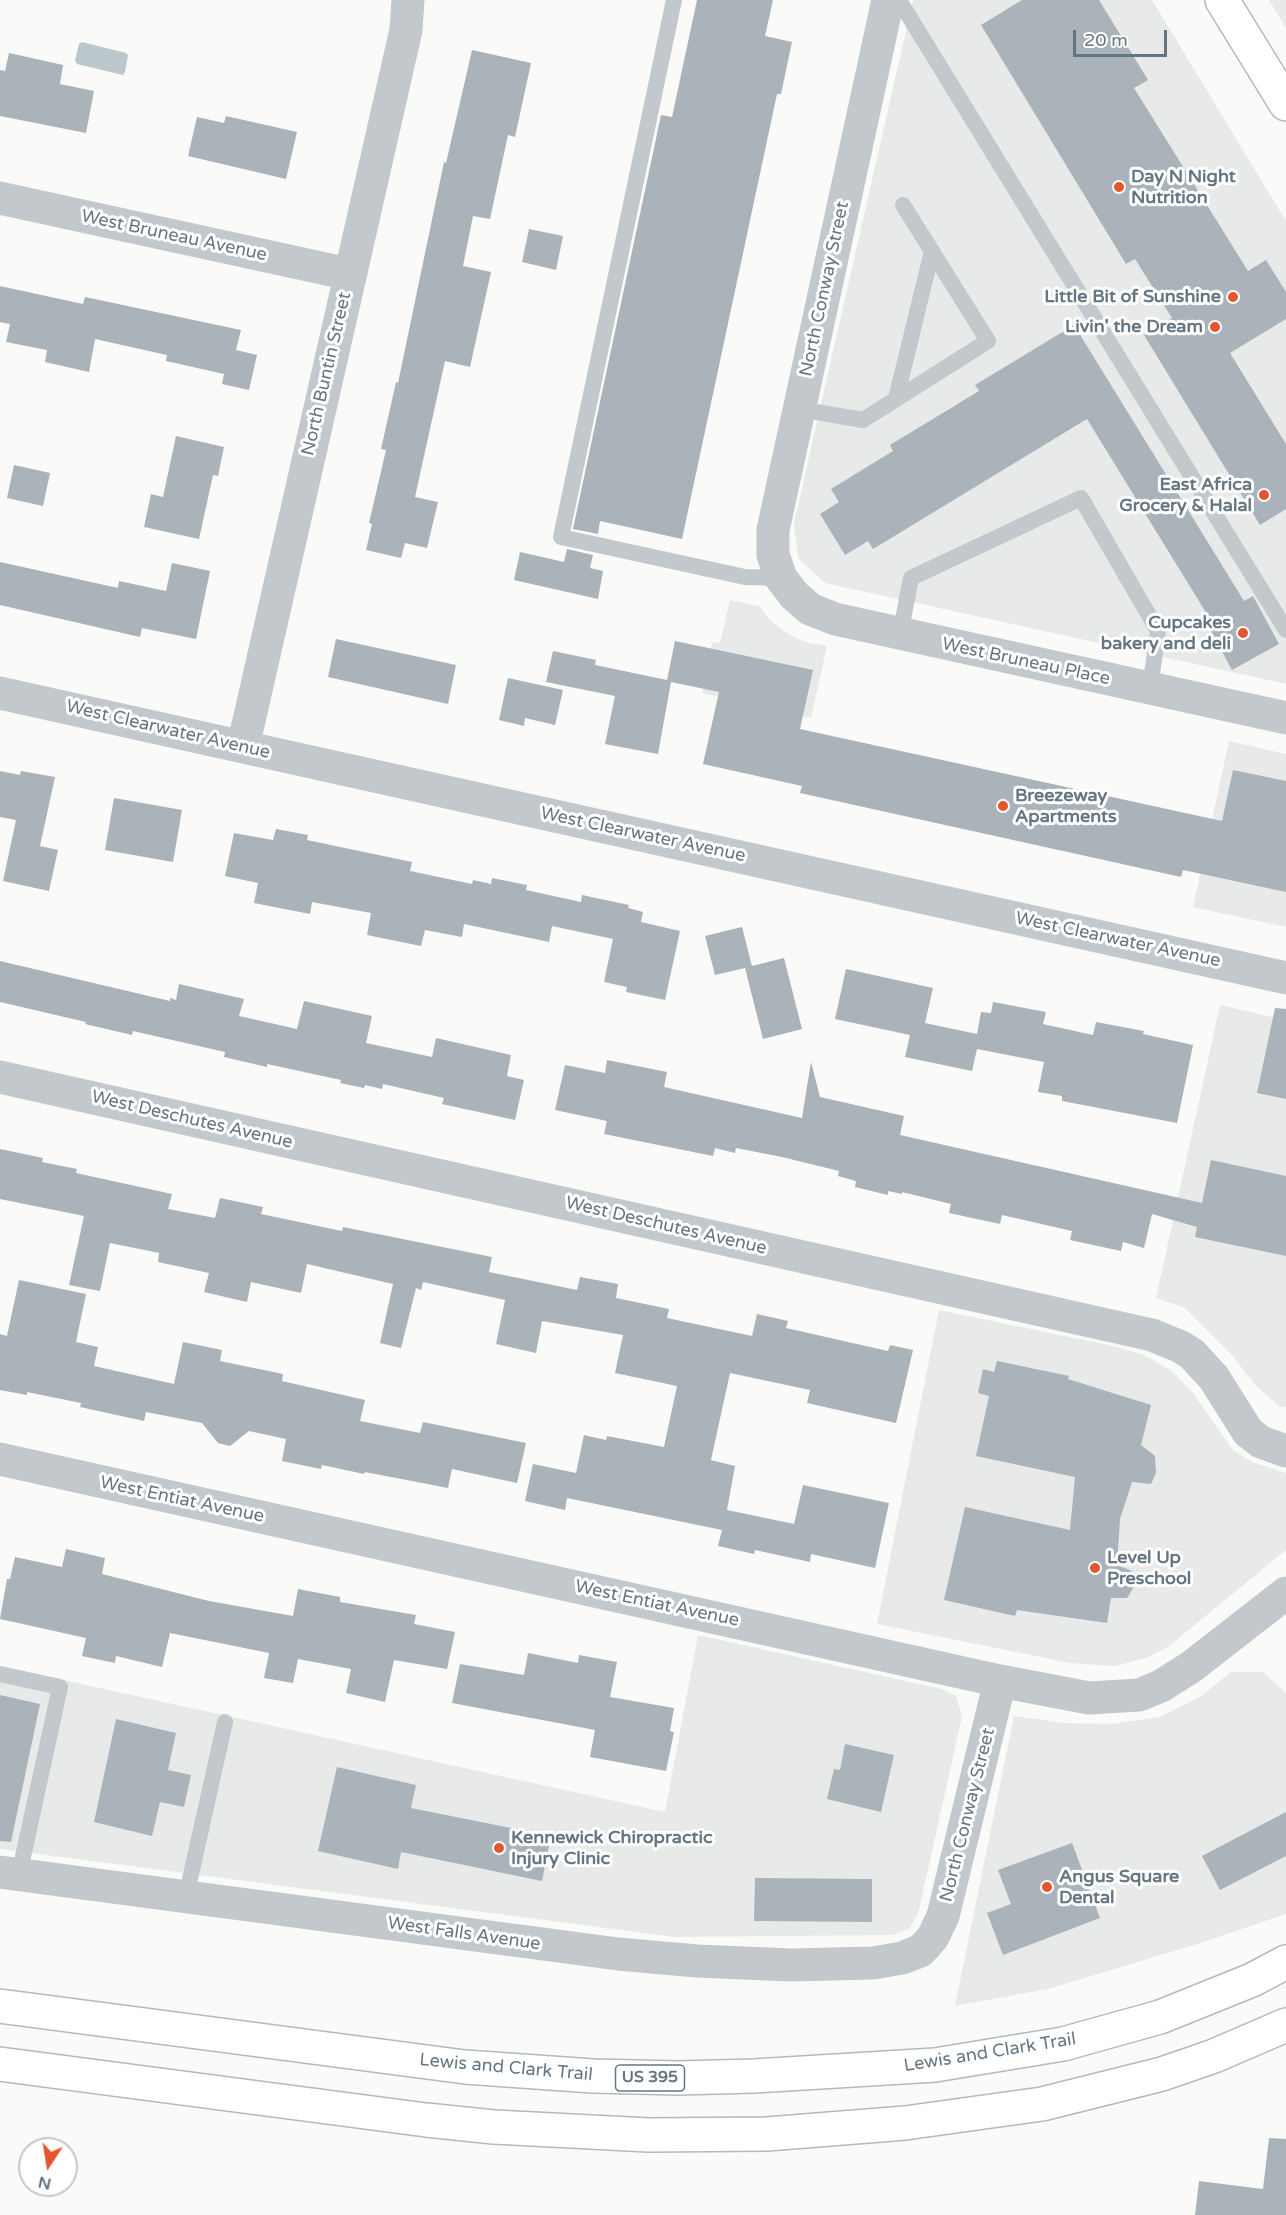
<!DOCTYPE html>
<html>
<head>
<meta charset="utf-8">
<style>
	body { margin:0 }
	#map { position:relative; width:1286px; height:2215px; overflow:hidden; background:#fafaf8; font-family:"Varela Round",sans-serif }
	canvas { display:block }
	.north { position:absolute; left:18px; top:2137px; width:60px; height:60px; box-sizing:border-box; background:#fff; border:2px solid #c1c8cd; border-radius:50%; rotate:192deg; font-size:16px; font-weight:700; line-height:24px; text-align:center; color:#657683 }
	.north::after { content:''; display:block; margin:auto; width:21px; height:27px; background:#e4572e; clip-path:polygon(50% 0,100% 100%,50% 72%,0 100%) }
	.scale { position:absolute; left:1073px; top:30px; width:94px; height:27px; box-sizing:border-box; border:3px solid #657683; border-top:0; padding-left:8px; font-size:18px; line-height:21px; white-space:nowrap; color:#657683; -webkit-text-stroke:4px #fff; paint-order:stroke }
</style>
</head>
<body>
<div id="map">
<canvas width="1286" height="2215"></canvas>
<div class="north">N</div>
<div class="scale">20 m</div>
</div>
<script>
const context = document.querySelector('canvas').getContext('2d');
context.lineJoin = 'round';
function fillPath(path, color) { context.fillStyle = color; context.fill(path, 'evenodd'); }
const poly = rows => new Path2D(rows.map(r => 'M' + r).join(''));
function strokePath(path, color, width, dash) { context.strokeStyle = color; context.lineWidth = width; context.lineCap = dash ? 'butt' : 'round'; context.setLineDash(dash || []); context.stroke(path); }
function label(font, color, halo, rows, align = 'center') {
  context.font = font + ' "Varela Round",sans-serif'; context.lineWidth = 6; context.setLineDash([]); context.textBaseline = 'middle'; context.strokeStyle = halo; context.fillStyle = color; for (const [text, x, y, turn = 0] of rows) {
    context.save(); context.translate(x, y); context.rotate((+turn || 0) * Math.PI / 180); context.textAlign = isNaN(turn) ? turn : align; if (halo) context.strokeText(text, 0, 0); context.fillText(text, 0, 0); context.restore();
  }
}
fillPath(poly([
	[913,0,1152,0,1286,221,1286,684,825,583,798,558,794,523],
	[1269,0,1286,0,1286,28],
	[730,600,759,606,771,621,790,635,805,642,827,646,811,718,702,693,712,642,720,643],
	[1229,741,1286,754,1286,927,1193,907],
	[1220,1005,1286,1020,1286,1407,1280,1407,1256,1386,1231,1354,1185,1308,1156,1298],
	[939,1310,1113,1346,1144,1355,1172,1371,1193,1393,1233,1450,1252,1462,1286,1473,1286,1550,1169,1646,1146,1658,1115,1666,1070,1663,877,1624],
	[698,1635,942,1689,956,1696,962,1717,918,1914,910,1928,894,1935,675,1937,0,1849,0,1666,665,1812],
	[1231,1672,1263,1672,1285,1692,1286,1696,1286,1914,1194,1945,1048,1989,955,2006,1014,1716,1065,1723,1111,1724,1160,1717,1200,1697]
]), '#e8e9e9');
fillPath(poly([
	[82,42,126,53,128,55,125,72,123,75,77,64,75,60,79,44]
]), '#bbc7cb');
fillPath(poly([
	[697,0,773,0,765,36,792,42,781,94,777,94,682,539,600,521,598,534,573,529,661,115,672,117],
	[1022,0,1099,0,1148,80,1134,88,1248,271,1266,260,1286,292,1286,319,1230,353,1286,444,1286,509,1260,525,1144,335,1172,318,1135,259,1126,264,981,25],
	[472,50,531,63,515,137,508,135,490,219,473,216,463,266,491,272,470,367,445,361,415,497,438,502,427,548,405,543,401,558,366,550,372,524,369,523,386,450,381,449,396,382,398,383,444,162,446,163],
	[9,53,63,65,60,84,94,91,86,133,0,116,0,70,5,71],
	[226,116,297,132,286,179,188,156,197,117,224,123],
	[529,229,563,236,556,270,522,262],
	[0,286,83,304,85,297,241,330,236,350,257,355,249,390,222,384,224,374,166,361,167,355,95,339,89,372,45,362,47,350,6,342,10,324,0,322],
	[1074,325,1244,601,1253,596,1279,644,1232,670,1206,622,1210,619,1087,419,873,549,868,541,845,555,820,514,839,502,831,489,893,451,890,445,979,391,975,385],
	[176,436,224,447,218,476,213,475,199,539,144,527,151,494,163,497],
	[14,465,50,473,43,506,7,498],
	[567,549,593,555,590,568,603,571,598,599,514,580,520,552,564,562],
	[0,562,118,588,119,581,166,591,172,563,210,571,196,639,142,628,140,637,0,605],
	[336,639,456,665,448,704,328,677],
	[675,641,813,670,800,729,1222,821,1233,770,1286,781,1286,892,1183,870,1181,877,800,793,802,786,703,764,719,692,671,682,658,754,605,744,615,696,546,682,553,651,596,660,595,665,667,680],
	[508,678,563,690,555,725,525,718,524,726,499,720],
	[0,771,20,775,21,771,55,777,40,846,58,850,49,891,3,881,16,820,0,817],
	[114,798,182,810,173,862,105,850],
	[276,829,308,835,307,840,412,862,410,871,472,884,473,880,491,884,492,878,527,885,526,890,581,902,582,895,629,905,628,908,643,912,641,922,680,931,665,1000,626,992,627,987,604,982,613,939,552,926,549,942,464,924,462,937,425,930,421,946,367,935,371,913,312,902,310,914,254,903,258,883,225,876,234,833,273,840],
	[742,927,752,966,784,958,802,1029,763,1039,745,968,715,975,705,936],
	[0,961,170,1001,170,998,176,1000,179,984,244,999,239,1016,297,1029,304,1001,372,1016,366,1043,432,1057,436,1038,511,1055,507,1076,524,1080,515,1120,442,1104,444,1098,383,1084,382,1089,365,1085,364,1088,340,1083,341,1080,267,1064,267,1067,224,1057,225,1052,133,1031,132,1035,85,1024,86,1022,0,1002],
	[846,969,933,988,925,1023,977,1034,981,1012,991,1013,993,1002,1046,1012,1043,1024,1093,1035,1096,1022,1144,1031,1143,1034,1193,1045,1177,1123,1062,1101,1062,1096,1038,1092,1044,1062,977,1049,972,1071,905,1057,910,1035,835,1019],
	[1275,1008,1286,1009,1286,1099,1257,1093],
	[607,1060,667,1072,664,1087,802,1118,811,1062,820,1097,904,1116,900,1135,1202,1203,1211,1160,1286,1176,1286,1256,1195,1237,1197,1227,1152,1214,1144,1248,1123,1242,1121,1251,1070,1240,1072,1231,1002,1215,1000,1224,949,1213,951,1204,902,1192,902,1194,888,1191,888,1195,855,1187,856,1181,838,1176,839,1171,782,1157,736,1148,735,1153,715,1148,713,1156,604,1134,607,1121,555,1110,565,1065,605,1073],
	[0,1149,43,1158,42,1162,77,1169,76,1173,172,1194,168,1209,215,1218,220,1198,263,1207,261,1214,342,1231,343,1227,492,1257,489,1272,577,1290,580,1277,618,1284,616,1298,669,1309,667,1318,752,1336,757,1314,788,1321,786,1328,888,1351,890,1345,913,1350,896,1423,807,1403,810,1390,730,1373,711,1460,735,1466,727,1510,794,1524,803,1485,889,1503,875,1568,811,1554,810,1562,755,1550,754,1554,718,1546,722,1530,567,1498,565,1510,525,1501,533,1464,576,1473,584,1435,606,1440,607,1436,664,1447,677,1386,615,1373,623,1335,542,1321,536,1353,496,1344,505,1300,423,1282,421,1290,416,1288,401,1348,380,1343,393,1284,307,1264,301,1293,251,1282,247,1302,204,1292,209,1273,158,1262,159,1253,110,1243,100,1291,69,1285,84,1216,0,1199],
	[19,1280,86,1294,76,1342,98,1347,94,1366,174,1384,183,1342,222,1350,220,1361,283,1374,282,1381,365,1400,360,1421,420,1433,423,1422,526,1443,517,1483,452,1469,448,1488,365,1472,364,1474,322,1465,321,1469,282,1461,286,1439,249,1431,230,1446,218,1443,202,1423,146,1412,144,1421,80,1407,81,1403,27,1392,27,1395,0,1390,0,1334,7,1336],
	[997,1361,1069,1376,1068,1379,1151,1405,1141,1445,1155,1456,1156,1473,1151,1484,1132,1482,1120,1519,1117,1565,1132,1571,1135,1585,1127,1598,1111,1598,1107,1623,1017,1610,1015,1616,944,1600,965,1507,1070,1530,1075,1477,976,1456,989,1396,978,1393,983,1369,994,1372],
	[66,1549,105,1558,102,1574,209,1601,293,1616,298,1589,340,1597,340,1602,416,1615,414,1624,455,1632,447,1669,394,1660,385,1702,346,1693,351,1669,298,1659,293,1683,264,1678,269,1653,170,1633,162,1667,116,1656,115,1663,82,1656,86,1638,0,1619,7,1579,10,1579,15,1557,62,1567],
	[528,1653,578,1663,579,1655,617,1662,610,1697,674,1708,670,1731,674,1732,666,1771,590,1757,595,1730,452,1703,460,1664,524,1675],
	[0,1695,40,1704,11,1842,0,1841],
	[116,1719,176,1733,168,1770,191,1775,184,1807,160,1802,152,1836,94,1822],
	[845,1744,894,1755,881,1812,827,1799,834,1769,840,1770],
	[337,1767,416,1785,411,1808,551,1836,542,1881,401,1852,398,1869,318,1851],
	[1286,1812,1286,1856,1220,1890,1202,1856],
	[1072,1843,1100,1918,1003,1955,987,1913,1011,1904,998,1870],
	[755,1878,872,1879,872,1922,754,1921],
	[1269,2138,1286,2139,1286,2215,1195,2215,1199,2181,1263,2189]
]), '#aab3b9');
const secondary = poly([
	[1222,0,1286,104]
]);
const trunk = poly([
	[0,2006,465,2067,593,2076,678,2078,754,2076,935,2065,1063,2044,1160,2017,1252,1980,1286,1962],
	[0,2064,426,2120,494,2127,649,2135,767,2134,905,2123,1042,2104,1162,2074,1214,2056,1286,2025]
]);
strokePath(secondary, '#b3babf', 36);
strokePath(trunk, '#b4b9bd', 36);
strokePath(poly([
	[674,0,561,537,745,577,781,578],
	[899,0,1286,630],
	[896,399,932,251],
	[799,409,863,420,988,341,903,205],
	[900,635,911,578,1081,498,1158,631,1150,688],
	[0,1674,60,1687,19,1875],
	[186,1897,225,1722]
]), '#c3c8cc', 16);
strokePath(poly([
	[888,0,773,530,773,555,781,578,794,595,810,609,835,619,1286,718],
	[0,198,349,274],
	[0,693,1286,978],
	[243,747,406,30,408,0],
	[0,1077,1152,1335,1181,1347,1192,1354,1214,1378,1248,1432,1261,1442,1286,1451],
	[0,1459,1000,1681]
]), '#c3c8cc', 33);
strokePath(poly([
	[0,1872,618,1954,697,1961,791,1965,873,1963,902,1958,920,1951,926,1945,933,1937,943,1916,1000,1681,1089,1698,1139,1695,1161,1686,1191,1667,1286,1593]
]), '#c3c8cc', 33);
strokePath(secondary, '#fff', 33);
strokePath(trunk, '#fff', 33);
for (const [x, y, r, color] of [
	[1119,187,6,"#e4572e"],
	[1233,297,6,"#e4572e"],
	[1215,327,6,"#e4572e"],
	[1264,495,6,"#e4572e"],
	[1243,633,6,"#e4572e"],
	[1003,806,6,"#e4572e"],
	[1095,1568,6,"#e4572e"],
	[499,1848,6,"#e4572e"],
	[1047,1887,6,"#e4572e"]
]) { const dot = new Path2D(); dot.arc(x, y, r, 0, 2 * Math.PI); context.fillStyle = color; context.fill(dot); strokePath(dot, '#fff', 2); }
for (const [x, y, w] of [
	[650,2078,69]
]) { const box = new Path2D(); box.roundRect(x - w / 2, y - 13, w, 26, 4.5); context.fillStyle = '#fff'; context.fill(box); strokePath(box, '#657683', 1.5); }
label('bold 16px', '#657683', null, [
	["US 395",650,2078]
]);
label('bold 18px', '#657683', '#fff', [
	["Day N Night",1131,177],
	["Nutrition",1131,198],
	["Little Bit of Sunshine",1221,297,"right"],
	["Livin' the Dream",1203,327,"right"],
	["East Africa",1252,485,"right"],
	["Grocery & Halal",1252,506,"right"],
	["Cupcakes",1231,623,"right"],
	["bakery and deli",1231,644,"right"],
	["Breezeway",1015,796],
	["Apartments",1015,817],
	["Level Up",1107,1558],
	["Preschool",1107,1579],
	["Kennewick Chiropractic",511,1838],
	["Injury Clinic",511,1859],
	["Angus Square",1059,1877],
	["Dental",1059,1898]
], 'left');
label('18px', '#657683', '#fff', [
	["West Bruneau Avenue",174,236,12],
	["North Conway Street",825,289,-78],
	["North Buntin Street",327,374,-77],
	["West Bruneau Place",1026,662,12],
	["West Clearwater Avenue",168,730,13],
	["West Clearwater Avenue",643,835,12],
	["West Clearwater Avenue",1118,940,12],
	["West Deschutes Avenue",192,1120,13],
	["West Deschutes Avenue",666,1226,13],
	["West Entiat Avenue",182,1500,12],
	["West Entiat Avenue",657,1604,12],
	["North Conway Street",968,1815,-76],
	["West Falls Avenue",464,1934,8],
	["Lewis and Clark Trail",990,2053,-9],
	["Lewis and Clark Trail",506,2068,5]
]);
</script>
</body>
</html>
